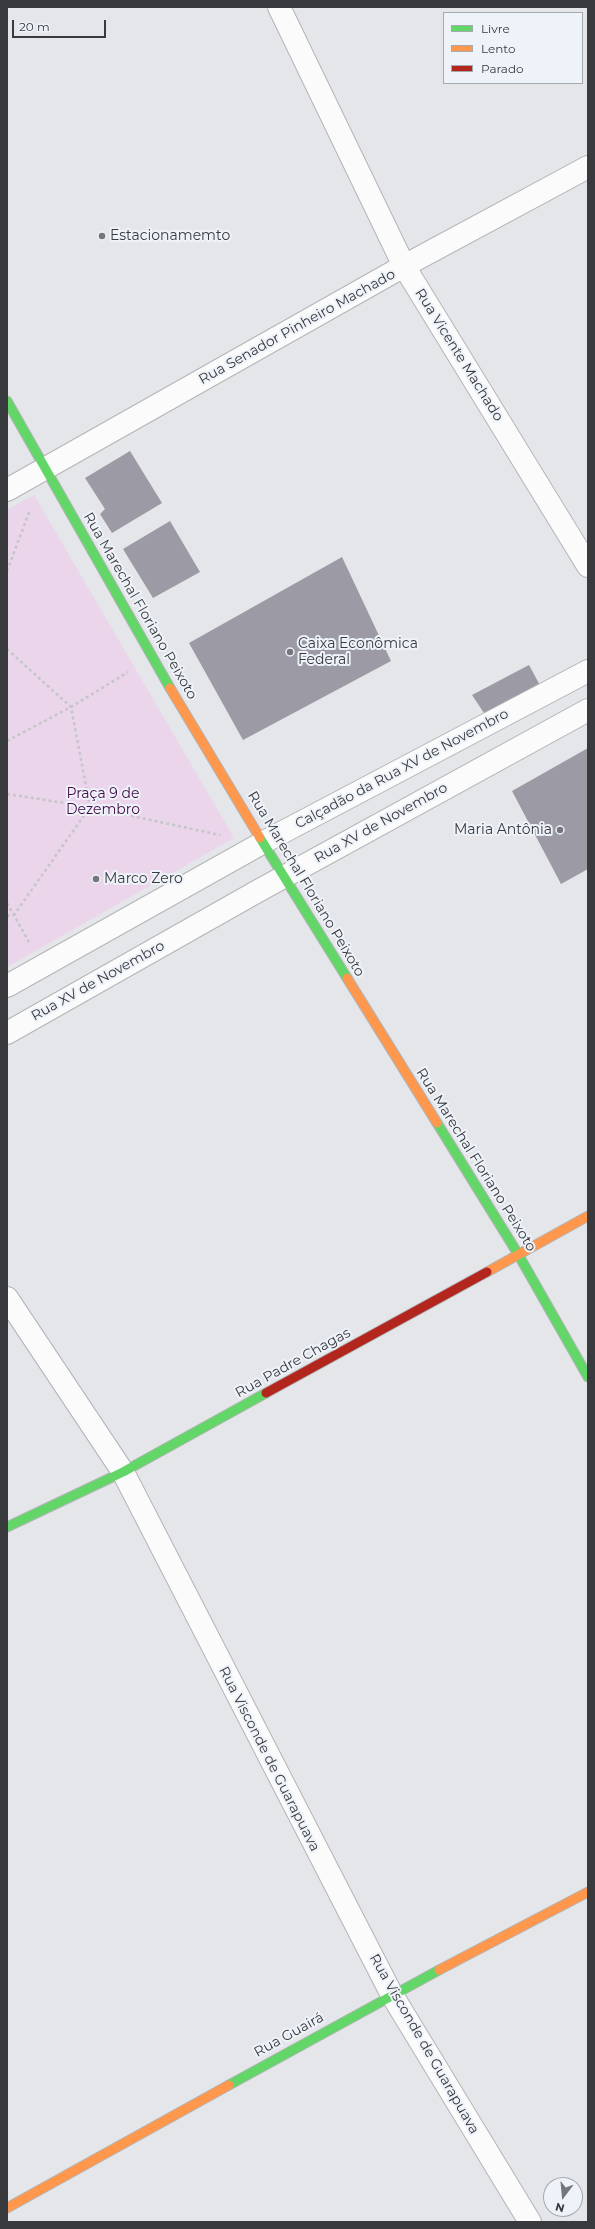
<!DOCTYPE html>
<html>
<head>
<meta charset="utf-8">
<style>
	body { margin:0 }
	#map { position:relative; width:595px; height:2229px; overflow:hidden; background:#e4e6e9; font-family:Montserrat,sans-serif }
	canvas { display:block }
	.frame { position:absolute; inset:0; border:8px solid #393a3d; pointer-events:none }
	.legend { position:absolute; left:443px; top:12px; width:140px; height:72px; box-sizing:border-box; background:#eef3fa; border:1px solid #a6a9ae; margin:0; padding:5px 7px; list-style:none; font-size:12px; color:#393a3d }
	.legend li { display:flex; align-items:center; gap:8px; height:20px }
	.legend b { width:20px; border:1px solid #a6a9ae }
	.north { position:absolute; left:543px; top:2177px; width:40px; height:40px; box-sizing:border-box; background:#eef3fa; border:1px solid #a6a9ae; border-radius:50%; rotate:196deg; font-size:11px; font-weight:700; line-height:16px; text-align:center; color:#393a3d }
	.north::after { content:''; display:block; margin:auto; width:14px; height:18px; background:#757679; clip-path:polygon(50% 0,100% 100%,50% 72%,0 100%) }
	.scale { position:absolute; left:12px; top:20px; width:94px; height:18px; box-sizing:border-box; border:2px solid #393a3d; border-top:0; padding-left:5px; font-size:12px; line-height:14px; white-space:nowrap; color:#393a3d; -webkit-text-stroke:3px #eef3fa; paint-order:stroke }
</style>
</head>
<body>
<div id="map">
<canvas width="595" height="2229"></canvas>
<div class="frame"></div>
<ul class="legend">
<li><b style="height:5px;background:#63d668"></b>Livre</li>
<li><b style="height:5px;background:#ff974d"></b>Lento</li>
<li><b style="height:5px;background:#b3261e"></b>Parado</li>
</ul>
<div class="north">N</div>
<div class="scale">20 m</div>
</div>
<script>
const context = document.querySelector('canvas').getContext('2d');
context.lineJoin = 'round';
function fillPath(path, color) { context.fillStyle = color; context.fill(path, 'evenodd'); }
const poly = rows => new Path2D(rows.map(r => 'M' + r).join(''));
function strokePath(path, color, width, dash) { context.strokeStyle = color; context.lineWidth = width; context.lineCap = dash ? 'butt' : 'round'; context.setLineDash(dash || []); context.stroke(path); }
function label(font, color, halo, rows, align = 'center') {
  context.font = font + ' Montserrat,sans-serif'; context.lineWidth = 4; context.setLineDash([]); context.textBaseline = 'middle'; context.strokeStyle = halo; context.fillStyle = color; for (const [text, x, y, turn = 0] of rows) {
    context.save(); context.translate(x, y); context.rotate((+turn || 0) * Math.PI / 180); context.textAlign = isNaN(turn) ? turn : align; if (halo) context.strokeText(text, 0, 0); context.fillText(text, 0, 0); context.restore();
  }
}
fillPath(poly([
	[34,495,234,838,7,967,7,510]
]), '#ead5eb');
fillPath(poly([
	[130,451,162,503,112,533,100,514,105,509,85,478],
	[170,521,200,572,153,598,123,549],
	[342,557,391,661,243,740,189,643],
	[529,665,542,689,486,716,472,695],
	[588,748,588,869,561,884,512,791]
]), '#9b9aa5');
const street = poly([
	[279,7,404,266,588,566],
	[7,490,404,266,588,167],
	[7,986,264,842,588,671],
	[7,1033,258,891,588,710],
	[7,1298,123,1472,392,1995,530,2222]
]);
const fast = poly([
	[7,401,170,688],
	[260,838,347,978],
	[437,1123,518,1254,588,1377],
	[7,1527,123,1472,266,1393],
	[229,2085,439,1970]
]);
const slow = poly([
	[170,688,260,838],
	[347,978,437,1123],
	[487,1272,588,1216],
	[439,1970,588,1892],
	[7,2208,229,2085]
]);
const jam = poly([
	[266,1393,487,1272]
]);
strokePath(street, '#b2b4b7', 24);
strokePath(fast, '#b2b4b7', 11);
strokePath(slow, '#b2b4b7', 11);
strokePath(jam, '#b2b4b7', 11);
strokePath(poly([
	[7,571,30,510],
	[7,649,71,707,90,807,14,915],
	[7,741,71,707,128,672],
	[7,794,90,807,220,835],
	[7,903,29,942],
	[7,916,14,915]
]), '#c5c6c8', 2.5, [3, 3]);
strokePath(street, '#fbfbfc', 22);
strokePath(fast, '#63d668', 9);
strokePath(slow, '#ff974d', 9);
strokePath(jam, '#b3261e', 9);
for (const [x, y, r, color] of [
	[102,236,4,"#757679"],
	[290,652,4,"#757679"],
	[560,830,4,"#757679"],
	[96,879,4,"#757679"]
]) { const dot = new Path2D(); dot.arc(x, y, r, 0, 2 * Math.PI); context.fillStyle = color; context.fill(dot); strokePath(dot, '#eef3fa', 1.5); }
label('14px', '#393a3d', '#eef3fa', [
	["Estacionamemto",110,236],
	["Caixa Econômica",298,644],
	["Federal",298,660],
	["Maria Antônia",552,830,"right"],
	["Marco Zero",104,879]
], 'left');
label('14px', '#393a3d', '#eef3fa', [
	["Rua Senador Pinheiro Machado",297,327,-29],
	["Rua Vicente Machado",459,355,58],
	["Rua Marechal Floriano Peixoto",140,606,60],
	["Calçadão da Rua XV de Novembro",402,769,-28],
	["Rua XV de Novembro",381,823,-29],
	["Rua Marechal Floriano Peixoto",306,884,59],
	["Rua XV de Novembro",98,981,-29],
	["Rua Marechal Floriano Peixoto",476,1160,58],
	["Rua Padre Chagas",293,1363,-29],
	["Rua Visconde de Guarapuava",269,1759,63],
	["Rua Guairá",289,2035,-29],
	["Rua Visconde de Guarapuava",424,2044,60]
]);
label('14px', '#450a45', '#eef3fa', [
	["Praça 9 de",103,794],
	["Dezembro",103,810]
]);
</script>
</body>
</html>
